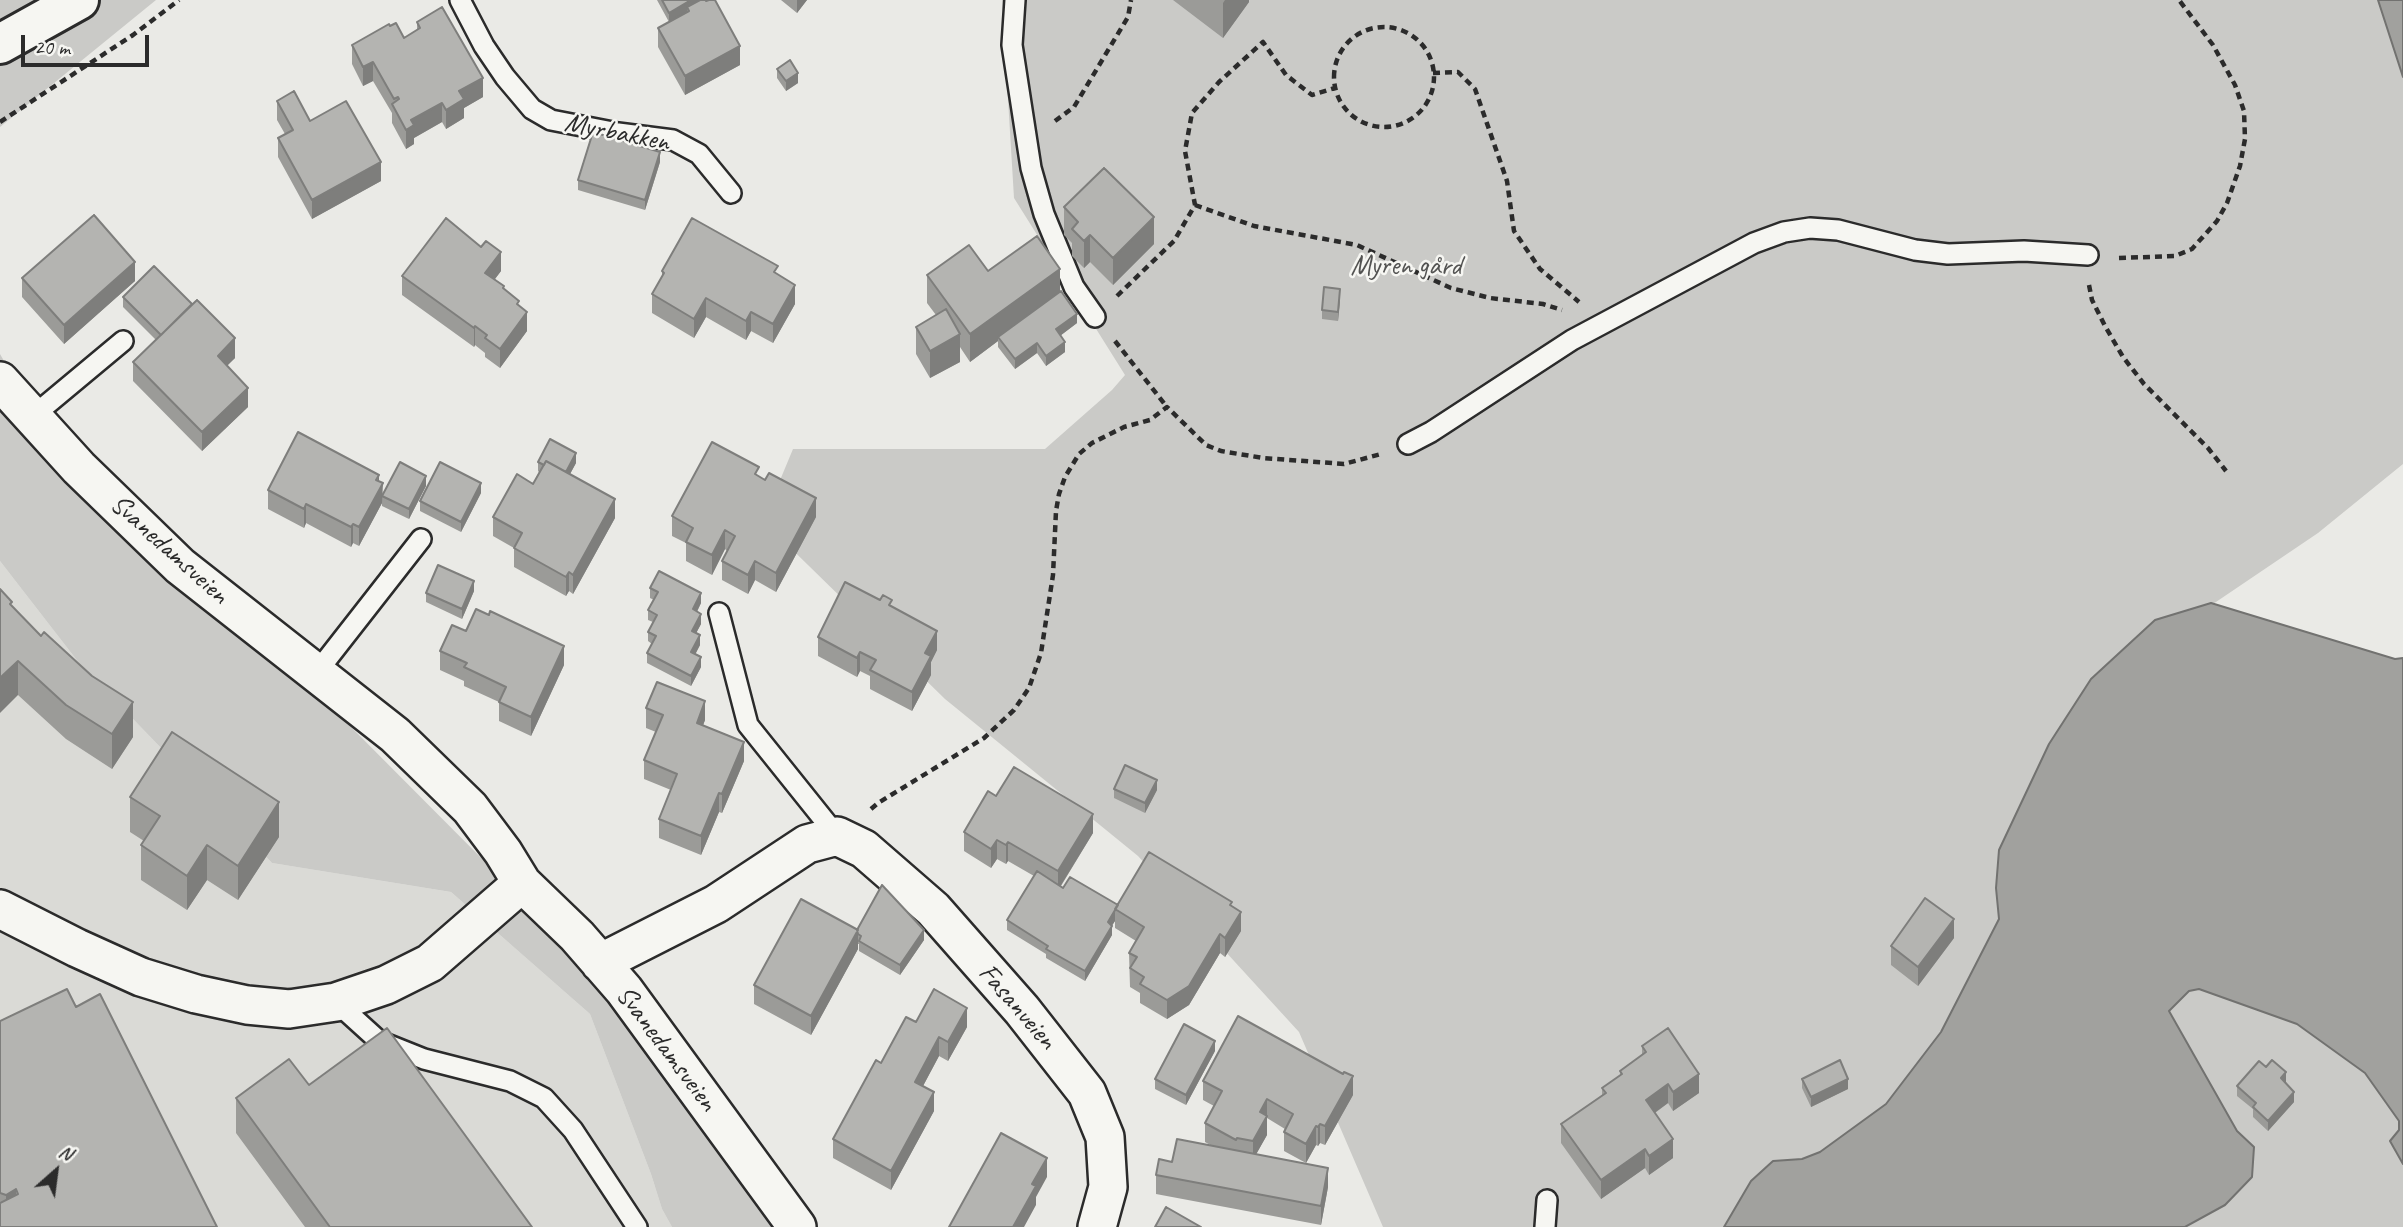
<!DOCTYPE html>
<html>
<head>
<meta charset="utf-8">
<style>
	body { margin:0 }
	#map { position:relative; width:2403px; height:1227px; overflow:hidden; background:#eaeae6; font-family:Caveat,sans-serif }
	canvas { display:block }
	.north { position:absolute; left:21px; top:1136px; width:70px; height:70px; -webkit-text-stroke:5px #f6f6f2; paint-order:stroke; rotate:28deg; font-size:19px; font-weight:700; line-height:28px; text-align:center; color:#2b2b2b }
	.north::after { content:''; display:block; margin:auto; width:24px; height:32px; background:#2b2b2b; clip-path:polygon(50% 0,100% 100%,50% 72%,0 100%) }
	.scale { position:absolute; left:21px; top:35px; width:128px; height:32px; box-sizing:border-box; border:4px solid #2b2b2b; border-top:0; padding-left:9px; font-size:21px; line-height:24px; white-space:nowrap; color:#2b2b2b; -webkit-text-stroke:5px #f6f6f2; paint-order:stroke }
</style>
</head>
<body>
<div id="map">
<canvas width="2403" height="1227"></canvas>
<div class="north">N</div>
<div class="scale">20 m</div>
</div>
<script>
const context = document.querySelector('canvas').getContext('2d');
context.lineJoin = 'round';
function fillPath(path, color) { context.fillStyle = color; context.fill(path, 'evenodd'); }
const poly = rows => new Path2D(rows.map(r => 'M' + r).join(''));
function strokePath(path, color, width, dash) { context.strokeStyle = color; context.lineWidth = width; context.lineCap = dash ? 'butt' : 'round'; context.setLineDash(dash || []); context.stroke(path); }
function label(font, color, halo, rows, align = 'center') {
  context.font = font + ' Caveat,sans-serif'; context.lineWidth = 5; context.setLineDash([]); context.textBaseline = 'middle'; context.strokeStyle = halo; context.fillStyle = color; for (const [text, x, y, turn = 0] of rows) {
    context.save(); context.translate(x, y); context.rotate((+turn || 0) * Math.PI / 180); context.textAlign = isNaN(turn) ? turn : align; if (halo) context.strokeText(text, 0, 0); context.fillText(text, 0, 0); context.restore();
  }
}
fillPath(poly([
	[0,561,79,663,272,863,451,892,590,1014,651,1174,662,1209,672,1227,0,1227]
]), '#dadad6');
fillPath(poly([
	[0,0,156,0,0,127],
	[1002,0,2378,0,2403,77,2403,464,2318,533,2213,604,2211,603,2049,744,1999,850,1996,888,1999,919,1941,1032,1886,1104,1820,1152,1802,1159,1773,1161,1751,1181,1724,1227,1383,1227,1299,1032,1138,856,945,699,763,521,793,449,1045,449,1112,390,1125,375,1014,198],
	[0,354,4,361,174,549,525,902,684,1083,799,1227,672,1227,662,1209,651,1174,590,1014,451,892,272,863,79,663,0,561],
	[2199,989,2297,1024,2365,1073,2399,1121,2399,1130,2390,1141,2403,1164,2403,1227,2185,1227,2225,1205,2254,1147,2237,1131,2169,1010,2189,991]
]), '#cacac7');
const water = poly([
	[2378,0,2403,0,2403,77,2378,0],
	[2211,603,2395,659,2403,658,2403,1164,2390,1141,2399,1130,2399,1121,2365,1073,2297,1024,2199,989,2189,991,2169,1011,2237,1131,2254,1147,2252,1177,2225,1205,2185,1227,1724,1227,1751,1181,1773,1161,1802,1159,1820,1152,1886,1104,1941,1032,1999,919,1996,888,1999,850,2049,744,2091,679,2155,620,2211,603]
]);
fillPath(water, '#a1a19e');
strokePath(water, '#727270', 2);
const service = poly([
	[460,0,484,46,505,77,532,109,551,120,618,133,673,140,699,154,731,193],
	[1015,0,1012,45,1031,168,1044,214,1074,287,1095,317],
	[33,416,123,341],
	[1408,444,1431,432,1572,340,1754,243,1784,232,1810,228,1838,230,1915,250,1948,254,2024,251,2088,255],
	[719,613,748,725,837,836],
	[317,672,421,539],
	[336,1002,379,1041,424,1059,510,1081,544,1098,573,1130,637,1227],
	[1545,1227,1547,1200]
]);
const minor = poly([
	[0,381,79,468,180,566,395,735,470,808,503,852,522,883,577,936,624,990,797,1227],
	[0,909,77,948,141,977,196,994,247,1005,289,1009,336,1002,386,985,430,963,522,883],
	[600,963,716,904,807,844,837,836,864,849,933,909,1022,1010,1087,1093,1105,1137,1108,1187,1097,1227]
]);
const tertiary = poly([
	[0,44,79,0]
]);
strokePath(service, '#2b2b2b', 24);
strokePath(minor, '#2b2b2b', 42);
strokePath(tertiary, '#2b2b2b', 44);
strokePath(poly([
	'1334 77a50 50 0 1 1 100 0a50 50 0 1 1-100 0Z',
	[1433,73,1458,72,1475,89,1507,181,1514,231,1540,269,1579,302],
	[1055,121,1074,107,1128,17,1131,0],
	[0,122,133,35,179,0],
	[1195,205,1254,226,1357,245,1451,288,1490,298,1543,304,1562,310],
	[2119,258,2175,256,2192,249,2217,221,2227,203,2240,166,2245,139,2244,111,2235,85,2213,45,2179,0],
	[2089,285,2092,300,2105,326,2123,357,2144,384,2208,448,2226,471],
	[1117,296,1174,241,1195,205,1185,151,1192,113,1219,82,1263,42,1286,75,1312,95,1335,88],
	[1115,341,1167,407],
	[871,809,878,803,984,738,1014,710,1029,688,1041,653,1053,575,1056,511,1059,494,1065,477,1079,454,1092,443,1124,427,1150,420,1167,407,1206,445,1221,451,1263,458,1344,464,1381,454]
]), '#2b2b2b', 4.5, [7, 5]);
strokePath(service, '#f6f6f2', 19);
strokePath(minor, '#f6f6f2', 37);
strokePath(tertiary, '#f6f6f2', 38);
fillPath(poly([
	[657,0,708,0,706,1,740,65,685,95,658,47,658,28,669,22],
	[781,0,807,0,797,13],
	[1173,0,1249,0,1249,2,1223,38],
	[417,22,483,97,464,108,464,118,446,129,442,122,414,138,414,144,406,149,392,123,392,113,373,81,363,86,352,64,352,45,404,38,417,31],
	[777,69,798,83,786,91,777,78],
	[277,101,310,121,381,181,312,219,278,157,278,138,285,134,277,120],
	[660,162,645,210,578,190,578,180],
	[1064,207,1154,244,1113,285,1090,262,1084,268,1072,256,1072,243,1064,235],
	[501,271,495,279,519,306,527,331,500,368,485,357,485,353,475,345,474,347,402,295,402,276],
	[662,271,778,274,795,304,773,343,751,331,746,340,706,317,694,338,652,313,652,294,662,277],
	[988,271,1060,292,1077,323,1061,335,1065,352,1046,366,1037,353,1015,369,998,347,998,341,970,362,960,347,960,362,930,378,916,354,916,327,936,315,927,303,927,275],
	[22,278,135,281,64,344,22,297],
	[123,297,235,358,227,365,248,407,202,451,133,381,133,362,156,340,123,307],
	[1340,299,1338,321,1322,319,1322,310],
	[538,462,576,463,570,474,615,518,573,594,569,591,566,596,514,567,514,548,493,536,493,517,533,484,539,472,538,471],
	[759,476,816,517,776,592,755,580,748,594,722,580,722,561,727,551,725,549,712,575,686,561,686,543,672,536,672,516],
	[379,481,383,495,426,486,409,519,382,506,382,503,359,546,353,543,351,547,306,523,304,528,268,509,268,490],
	[481,493,461,532,420,511,420,501],
	[650,588,701,603,697,612,701,624,696,633,700,645,695,655,701,667,691,686,647,663,647,653,652,644,648,641,648,632,653,622,648,620,648,610,654,600,650,598],
	[474,591,462,619,426,602,426,593],
	[12,607,133,737,112,769,66,739,18,695],
	[892,607,937,650,931,662,931,675,912,711,870,689,870,676,860,671,857,677,818,656,818,637],
	[466,631,564,665,531,736,499,721,499,702,464,686,464,681,440,670,440,651],
	[646,708,705,720,703,725,744,761,722,813,719,812,701,855,659,838,659,819,671,790,644,779,644,760,656,732,646,728],
	[1114,789,1157,790,1145,813,1114,798],
	[996,796,1093,833,1061,886,1063,888,1118,905,1232,906,1241,931,1225,957,1220,953,1189,1005,1167,1019,1140,1003,1140,993,1130,987,1129,953,1136,941,1115,928,1115,921,1112,925,1112,935,1085,981,1046,958,1046,954,1007,930,1007,920,1034,876,1008,861,1006,864,997,859,991,868,964,851,964,832],
	[130,797,279,837,238,900,207,880,187,910,141,880,141,845,144,841,130,832],
	[857,930,924,940,900,975,859,951,859,944,858,944,858,949,811,1035,754,1004,754,985],
	[1954,938,1918,986,1891,965,1891,946],
	[76,1007,217,1227,0,1227,0,1021],
	[916,1022,967,1027,948,1061,939,1056,923,1086,934,1111,891,1190,833,1158,833,1139,881,1063],
	[1642,1046,1699,1093,1673,1111,1668,1103,1655,1113,1673,1158,1649,1175,1645,1168,1601,1199,1561,1143,1561,1124,1602,1095,1602,1088,1620,1076,1620,1071,1642,1055],
	[1215,1051,1186,1105,1155,1089,1155,1079],
	[2266,1067,2286,1082,2294,1102,2268,1131,2253,1117,2253,1109,2237,1096,2237,1086],
	[1802,1079,1848,1089,1811,1107,1802,1088],
	[1203,1081,1353,1095,1325,1145,1320,1143,1318,1146,1316,1145,1306,1163,1284,1151,1284,1132,1285,1129,1267,1118,1267,1135,1256,1154,1328,1187,1321,1225,1156,1194,1156,1175,1172,1162,1212,1146,1205,1142,1205,1123,1214,1106,1203,1100],
	[309,1085,532,1227,305,1227,236,1133,236,1098]
]), '#9b9b98');
fillPath(poly([
	[691,0,708,0,689,11,687,7,687,12,669,23,669,13],
	[797,0,807,0,797,13],
	[1225,0,1249,0,1249,2,1223,38,1223,3],
	[740,46,740,65,685,95,685,76],
	[373,62,373,81,363,86,363,67],
	[798,73,798,83,786,91,786,81],
	[483,78,483,97,464,108,464,118,446,129,446,110,459,91],
	[442,103,442,122,414,138,414,144,406,149,406,130,411,120],
	[660,152,660,162,645,210,645,200],
	[381,162,381,181,312,219,312,200],
	[1154,217,1154,244,1113,285,1113,258],
	[1090,235,1090,262,1084,268,1084,241],
	[501,252,501,271,485,292,485,273],
	[135,262,135,281,64,344,64,325],
	[1060,269,1060,297,998,337,998,341,970,362,970,334],
	[795,285,795,304,773,343,773,324],
	[1340,289,1340,299,1338,321,1338,312],
	[706,298,706,317,694,338,694,319],
	[527,312,527,331,500,368,500,349],
	[751,312,751,331,746,340,746,321],
	[1077,314,1077,323,1056,339,1056,329],
	[475,326,475,345,474,347,474,328],
	[960,334,960,362,930,378,930,351],
	[235,338,235,358,218,375,218,356],
	[1065,342,1065,352,1046,366,1046,356],
	[1037,343,1037,353,1015,369,1015,359],
	[248,388,248,407,202,451,202,432],
	[576,453,576,463,564,485,564,476],
	[379,475,379,490,383,483,382,503,359,546,359,527],
	[426,476,426,486,409,519,409,509],
	[481,483,481,493,461,532,461,522],
	[816,498,816,517,776,592,776,573],
	[615,499,615,518,573,594,573,575],
	[306,504,306,523,304,528,304,509],
	[353,524,353,543,351,547,351,527],
	[725,530,725,549,712,575,712,555],
	[755,561,755,580,748,594,748,575],
	[569,572,569,591,566,596,566,577],
	[474,581,474,591,462,619,462,609],
	[701,593,701,603,693,619,693,609],
	[701,614,701,624,692,641,692,631],
	[937,631,937,650,931,662,931,675,912,711,912,692,925,653],
	[700,635,700,645,691,662,691,652],
	[564,646,564,665,531,736,531,717],
	[860,652,860,671,857,677,857,658],
	[701,657,701,667,691,686,691,676],
	[18,661,18,695,0,713,0,678],
	[705,701,705,720,697,742,697,723],
	[133,702,133,737,112,769,112,734],
	[744,742,744,761,722,813,722,794],
	[1157,780,1157,790,1145,813,1145,803],
	[719,793,719,812,701,855,701,836],
	[279,802,279,837,238,900,238,866],
	[1093,814,1093,833,1058,890,1058,871],
	[997,840,997,859,991,868,991,849],
	[1008,842,1008,861,1006,864,1006,845],
	[207,845,207,880,187,910,187,876],
	[1115,911,1115,921,1108,932,1108,922],
	[1241,912,1241,931,1225,957,1225,938],
	[1954,919,1954,938,1918,986,1918,967],
	[1112,926,1112,935,1085,981,1085,971],
	[858,930,858,949,811,1035,811,1016],
	[924,930,924,940,900,975,900,965],
	[1220,934,1220,953,1189,1005,1167,1019,1167,1000],
	[967,1008,967,1027,948,1061,948,1042],
	[939,1037,939,1056,915,1101,915,1082],
	[1215,1041,1215,1051,1186,1105,1186,1095],
	[2286,1072,2286,1082,2281,1088,2281,1078],
	[1699,1074,1699,1093,1673,1111,1673,1092],
	[1353,1076,1353,1095,1325,1145,1325,1126],
	[1848,1079,1848,1089,1811,1107,1811,1097],
	[1668,1084,1668,1103,1646,1119,1646,1100],
	[934,1092,934,1111,891,1190,891,1171],
	[2294,1092,2294,1102,2268,1131,2268,1121],
	[1267,1099,1267,1135,1253,1160,1253,1141,1260,1112],
	[1320,1124,1320,1143,1318,1146,1318,1127],
	[1316,1126,1316,1145,1306,1163,1306,1144],
	[1673,1139,1673,1158,1649,1175,1649,1156],
	[1645,1149,1645,1168,1601,1199,1601,1180],
	[1047,1158,1047,1177,1036,1197,1036,1205,1024,1227,1013,1227,1032,1184],
	[1328,1168,1328,1187,1321,1225,1321,1206],
	[16,1189,16,1227,6,1227,6,1195]
]), '#7e7e7c');
const building = poly([
	[662,0,691,0,669,13,662,0],
	[700,0,706,0,706,1,709,0,715,0,740,46,685,76,658,28,689,11,687,7,700,0],
	[442,7,483,78,459,91,464,99,446,110,442,103,411,120,414,125,406,130,392,104,399,99,398,97,394,99,373,62,363,67,352,45,389,24,390,26,396,23,404,38,420,28,417,22,442,7],
	[790,60,798,73,786,81,777,69,790,60],
	[294,91,310,121,346,101,381,162,312,200,278,138,293,130,277,101,294,91],
	[593,132,660,152,645,200,578,180,593,132],
	[1104,168,1154,217,1113,258,1090,235,1084,241,1072,229,1078,222,1064,207,1104,168],
	[94,215,135,262,64,325,22,278,94,215],
	[446,218,481,247,486,241,501,252,485,273,504,286,503,288,519,301,517,304,527,312,500,349,485,338,487,335,475,326,474,328,402,276,446,218],
	[692,218,778,266,774,272,795,285,773,324,751,312,746,321,706,298,694,319,652,294,664,273,662,271,692,218],
	[1037,236,1060,269,970,334,927,275,969,245,988,271,1037,236],
	[154,266,192,304,161,335,123,297,154,266],
	[1324,287,1340,289,1338,312,1322,310,1324,287],
	[1061,291,1077,314,1056,329,1065,342,1046,356,1037,343,1015,359,998,337,1061,291],
	[197,300,235,338,218,356,248,388,202,432,133,362,197,300],
	[946,309,960,334,930,351,916,327,946,309],
	[298,432,379,475,376,480,383,483,359,527,353,524,351,527,306,504,304,509,268,490,298,432],
	[550,439,576,453,566,472,546,461,544,465,538,462,550,439],
	[712,442,759,467,755,474,765,480,769,473,816,498,776,573,755,561,748,575,722,561,735,536,725,530,712,555,686,542,693,528,672,516,712,442],
	[546,461,615,499,573,575,569,572,566,577,514,548,522,533,493,517,517,474,533,484,546,461],
	[400,462,426,476,409,509,382,496,400,462],
	[440,462,481,483,461,522,420,501,440,462],
	[438,565,474,581,462,609,426,593,438,565],
	[659,571,701,593,693,609,701,614,692,631,700,635,691,652,701,657,691,676,647,653,656,636,648,632,657,615,648,610,658,592,650,588,659,571],
	[845,582,880,600,883,595,892,600,889,605,937,631,925,653,931,656,912,692,870,670,876,660,860,652,857,658,818,637,845,582],
	[0,589,12,602,10,604,41,636,44,632,92,676,133,702,112,734,66,705,18,661,0,678,0,589],
	[476,609,489,615,490,611,564,646,531,717,499,702,506,687,464,667,467,663,440,651,452,625,466,631,476,609],
	[657,682,705,701,697,723,744,742,722,794,719,793,701,836,659,819,677,774,644,760,663,715,646,708,657,682],
	[172,732,279,802,238,866,207,845,187,876,141,845,160,816,130,797,172,732],
	[1125,765,1157,780,1145,803,1114,789,1125,765],
	[1014,767,1093,814,1058,871,1008,842,1006,845,997,840,991,849,964,832,988,791,996,796,1014,767],
	[1149,852,1232,902,1230,905,1241,912,1225,938,1220,934,1189,986,1167,1000,1140,984,1144,977,1130,968,1137,957,1129,953,1144,927,1115,909,1149,852],
	[1037,871,1063,888,1070,877,1118,905,1108,922,1112,926,1085,971,1046,949,1048,946,1007,920,1037,871],
	[882,885,924,930,900,965,859,941,861,936,858,934,857,930,882,885],
	[1925,898,1954,919,1918,967,1891,946,1925,898],
	[801,899,858,930,811,1016,754,985,801,899],
	[67,989,76,1007,100,994,217,1227,0,1227,0,1203,18,1194,16,1189,6,1195,0,1193,0,1021,67,989],
	[934,989,967,1008,948,1042,939,1037,915,1082,934,1092,891,1171,833,1139,876,1060,881,1063,906,1017,916,1022,934,989],
	[1238,1016,1343,1074,1344,1072,1353,1076,1325,1126,1320,1124,1318,1127,1316,1126,1306,1144,1284,1132,1293,1114,1267,1099,1260,1112,1267,1116,1253,1141,1237,1138,1236,1140,1205,1123,1222,1091,1203,1081,1238,1016],
	[1184,1024,1215,1041,1186,1095,1155,1079,1184,1024],
	[387,1028,532,1227,330,1227,236,1098,289,1059,309,1085,387,1028],
	[1668,1028,1699,1074,1673,1092,1668,1084,1646,1100,1673,1139,1649,1156,1645,1149,1601,1180,1561,1124,1606,1093,1602,1088,1622,1074,1620,1071,1646,1052,1642,1046,1668,1028],
	[1840,1060,1848,1079,1811,1097,1802,1079,1840,1060],
	[2272,1060,2286,1072,2281,1078,2294,1092,2268,1121,2253,1107,2256,1103,2237,1086,2259,1061,2266,1067,2272,1060],
	[1001,1133,1047,1158,1032,1184,1036,1186,1013,1227,949,1227,1001,1133],
	[1177,1139,1328,1168,1321,1206,1156,1175,1159,1159,1172,1162,1177,1139],
	[1166,1207,1201,1227,1155,1227,1166,1207]
]);
fillPath(building, '#b4b4b1');
strokePath(building, '#7e7e7c', 2);
label('28px', '#2b2b2b', '#f6f6f2', [
	["Myrbakken",617,133,11],
	["Svanedamsveien",169,550,42],
	["Fasanveien",1017,1007,49],
	["Svanedamsveien",666,1049,53]
]);
label('28px', '#535352', '#f6f6f2', [
	["Myren gård",1406,267]
]);
</script>
</body>
</html>
